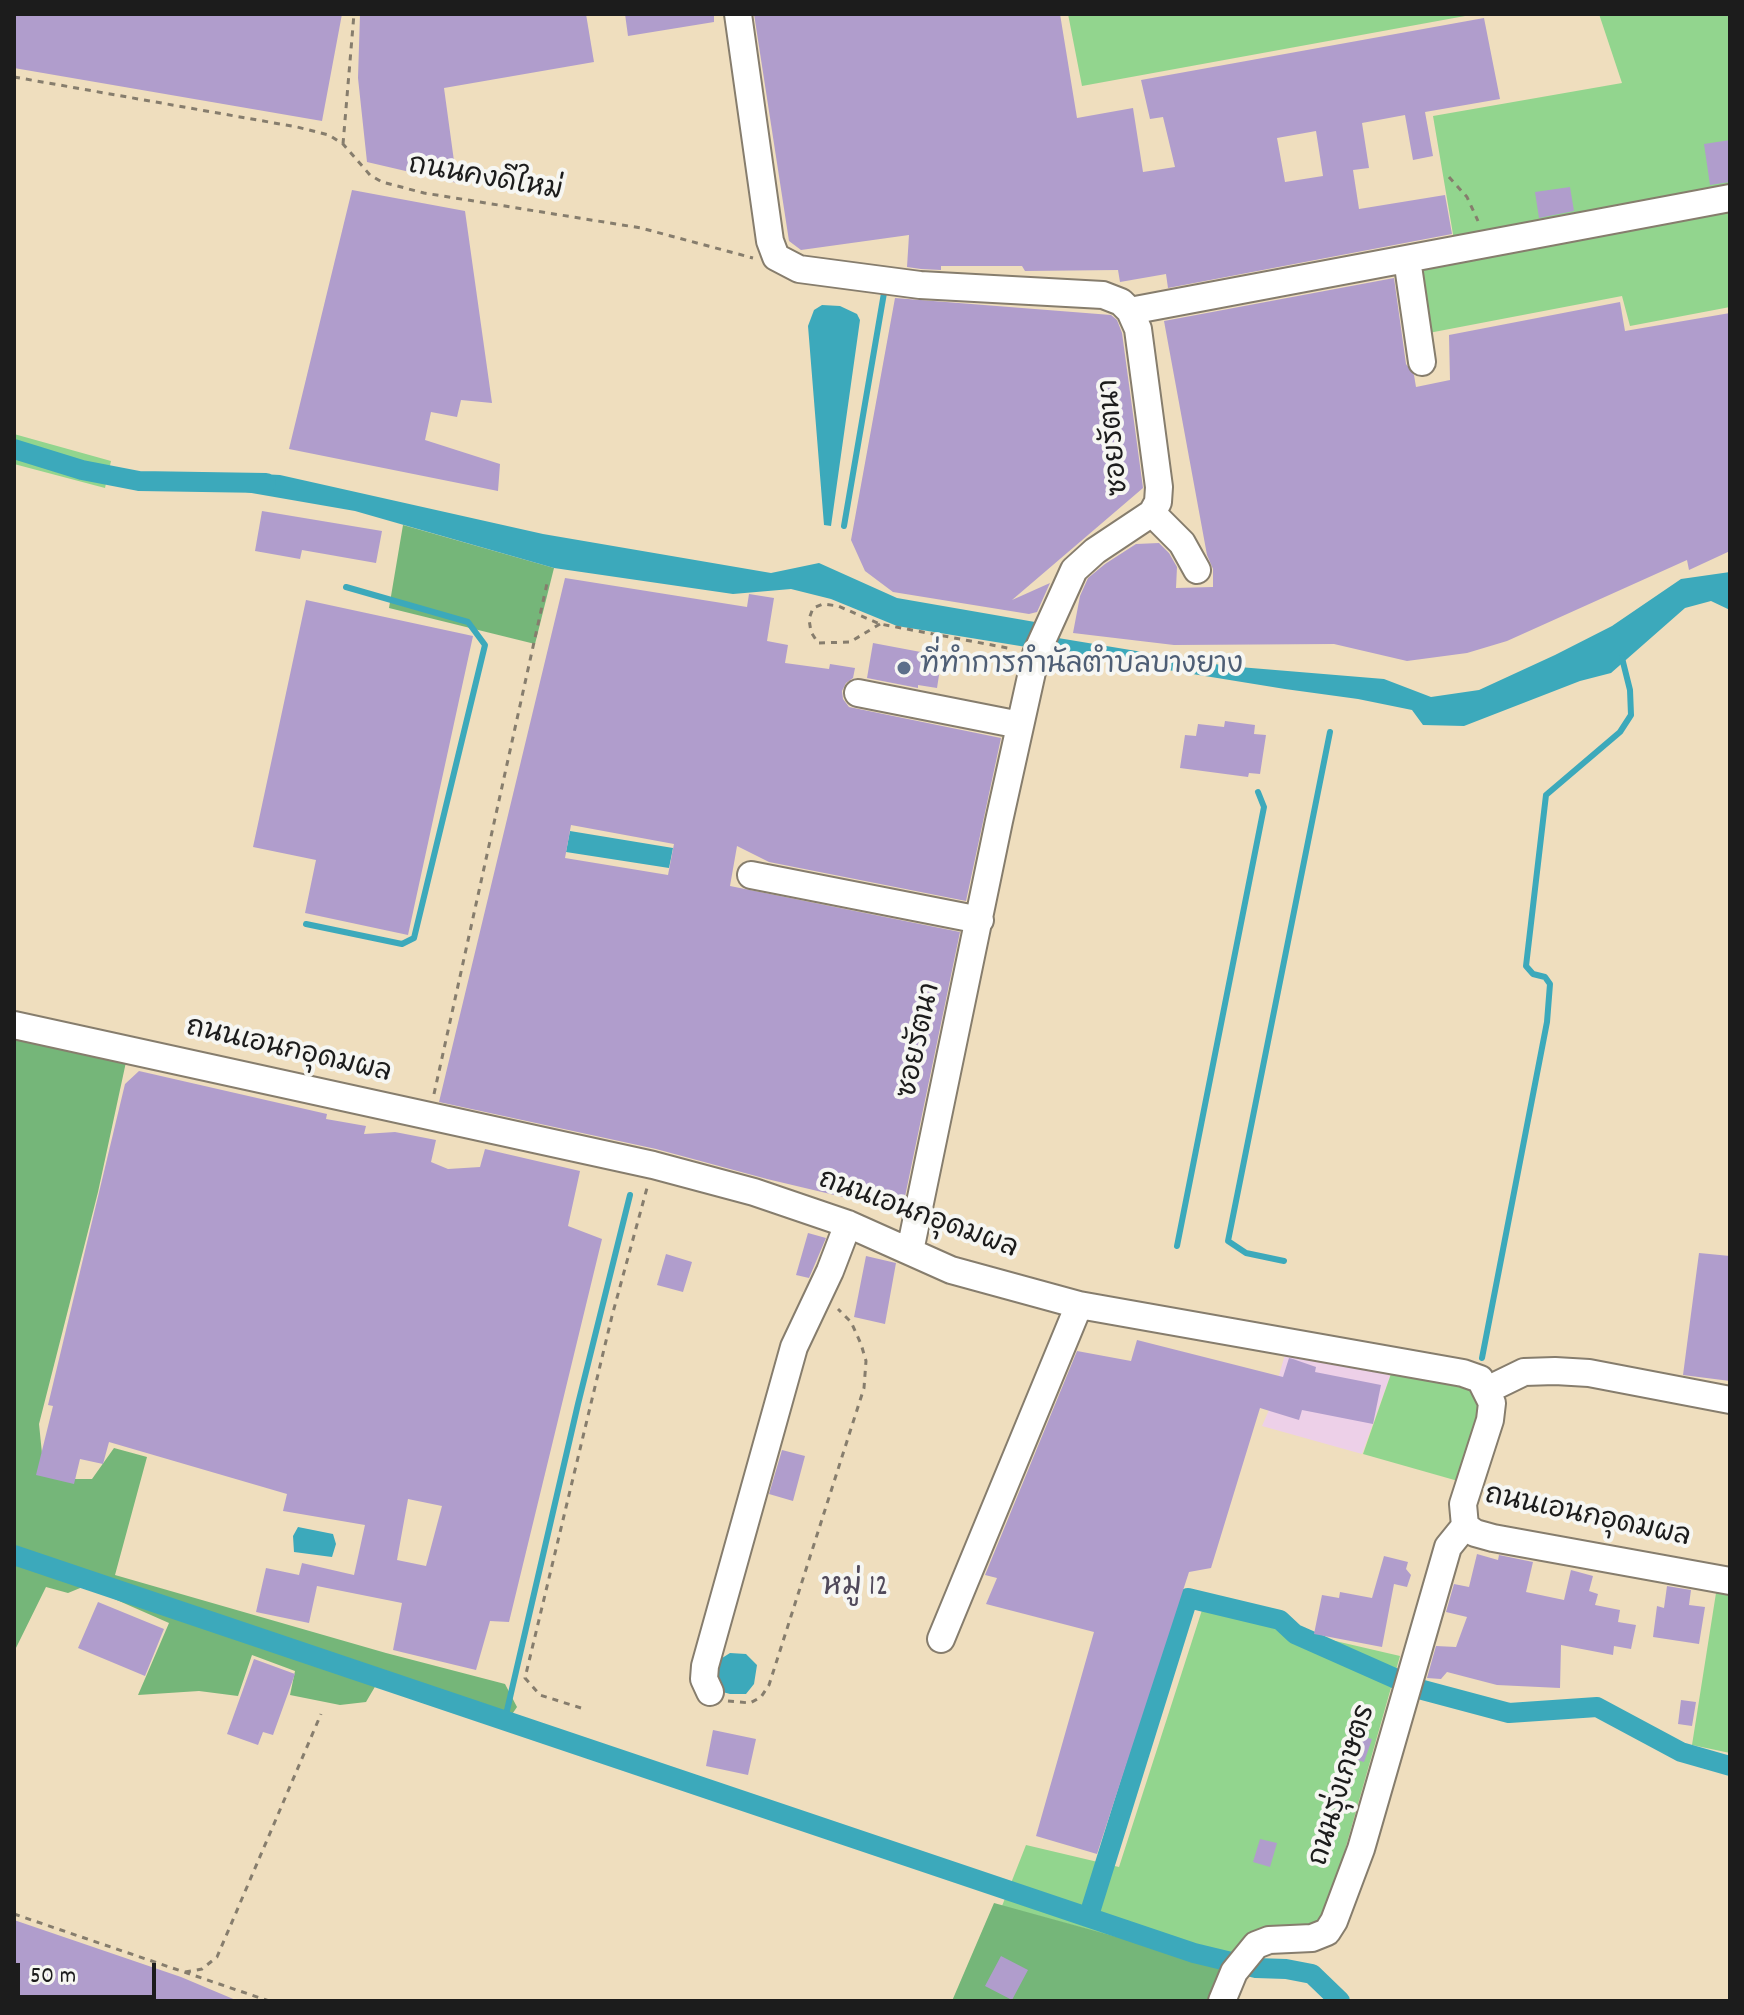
<!DOCTYPE html>
<html>
<head>
<meta charset="utf-8">
<style>
	body { margin:0 }
	#map { position:relative; width:1744px; height:2015px; overflow:hidden; background:#efdebe; font-family:Dekko,sans-serif }
	canvas { display:block }
	.frame { position:absolute; inset:0; border:16px solid #1c1c1c; pointer-events:none }
	.scale { position:absolute; left:16px; top:1963px; width:140px; height:36px; box-sizing:border-box; border:4px solid #1c1c1c; border-top:0; padding-left:10px; font-size:24px; line-height:28px; white-space:nowrap; color:#1c1c1c; -webkit-text-stroke:6px #f6f6f2; paint-order:stroke }
</style>
</head>
<body>
<div id="map">
<canvas width="1744" height="2015"></canvas>
<div class="frame"></div>
<div class="scale">50 m</div>
</div>
<script>
const context = document.querySelector('canvas').getContext('2d');
context.lineJoin = 'round';
function fillPath(path, color) { context.fillStyle = color; context.fill(path, 'evenodd'); }
const poly = rows => new Path2D(rows.map(r => 'M' + r).join(''));
function strokePath(path, color, width, dash) { context.strokeStyle = color; context.lineWidth = width; context.lineCap = dash ? 'butt' : 'round'; context.setLineDash(dash || []); context.stroke(path); }
function label(font, color, halo, rows, align = 'center') {
  context.font = font + ' Dekko,"Playpen Sans Thai",sans-serif'; context.lineWidth = 8; context.setLineDash([]); context.textBaseline = 'middle'; context.strokeStyle = halo; context.fillStyle = color; for (const [text, x, y, turn = 0] of rows) {
    context.save(); context.translate(x, y); context.rotate((+turn || 0) * Math.PI / 180); context.textAlign = isNaN(turn) ? turn : align; if (halo) context.strokeText(text, 0, 0); context.fillText(text, 0, 0); context.restore();
  }
}
fillPath(poly([
	[1286,1351,1393,1368,1362,1454,1262,1426,1269,1410]
]), '#edd0e8');
fillPath(poly([
	[1068,14,1476,14,1082,86],
	[1599,14,1730,14,1730,200,1455,246,1433,116,1622,83],
	[1730,207,1730,307,1630,326,1622,296,1413,336,1398,267],
	[14,434,111,461,105,488,14,464],
	[1393,1368,1465,1381,1477,1393,1480,1412,1458,1481,1363,1454],
	[1716,1593,1730,1595,1730,1753,1692,1745],
	[1202,1610,1400,1656,1324,1924,1226,1967,1002,1906,1026,1845,1119,1867]
]), '#92d58e');
fillPath(poly([
	[403,525,554,568,535,644,389,608],
	[14,1038,126,1062,98,1192,39,1424,44,1473,66,1479,92,1479,114,1448,147,1457,115,1575,386,1653,505,1684,517,1707,504,1726,376,1685,366,1702,340,1705,290,1695,295,1671,252,1655,238,1696,199,1691,138,1695,169,1623,85,1586,68,1593,46,1587,14,1652],
	[994,1903,1226,1967,1214,2001,952,2001]
]), '#75b679');
fillPath(poly([
	[822,305,840,306,857,314,860,320,831,526,824,525,808,326,814,310],
	[242,473,280,475,543,534,771,573,819,563,897,598,1035,622,1058,638,1227,666,1384,679,1431,697,1479,690,1555,655,1612,626,1681,579,1730,572,1730,610,1711,601,1685,608,1611,673,1580,681,1464,726,1423,725,1412,710,1358,699,1285,689,897,626,831,599,791,589,733,594,554,568,355,511,240,491],
	[570,831,673,848,669,868,566,852],
	[298,1527,333,1534,336,1544,332,1557,294,1552,293,1536],
	[730,1653,746,1654,757,1665,754,1684,746,1694,730,1694,719,1691,717,1675,719,1660]
]), '#3ca9bb');
strokePath(poly([
	[844,526,884,293],
	[306,924,402,944,414,938,485,645,468,622,346,587],
	[1177,1246,1264,807,1258,792],
	[1284,1261,1246,1253,1228,1241,1330,732],
	[1482,1358,1547,1022,1550,984,1545,977,1533,974,1526,966,1546,795,1620,732,1631,715,1630,690,1622,658],
	[505,1719,578,1404,630,1195]
]), '#3ca9bb', 6);
strokePath(poly([
	[14,449,82,470,139,481,266,483],
	[14,1555,1194,1953,1256,1968,1286,1969,1312,1974,1340,2001],
	[1090,1912,1188,1598,1280,1620,1295,1634,1419,1689,1509,1713,1597,1707,1681,1752,1730,1766]
]), '#3ca9bb', 20);
fillPath(poly([
	[14,14,342,14,322,121,14,68],
	[360,14,586,14,594,62,444,88,457,183,367,162,358,78],
	[625,14,714,14,714,22,628,36],
	[754,14,1060,14,1077,118,1133,108,1143,172,1175,167,1163,117,1150,119,1141,80,1484,18,1500,99,1425,112,1433,156,1413,160,1405,115,1362,123,1369,168,1353,170,1359,209,1445,195,1452,234,1168,288,1166,274,1120,282,1118,270,1025,271,1022,266,941,266,941,270,921,269,907,267,909,235,801,250,789,241],
	[1316,131,1323,176,1285,182,1277,138],
	[1730,140,1730,182,1710,185,1704,144],
	[1570,187,1574,211,1539,218,1535,192],
	[352,190,465,211,492,403,461,400,457,417,431,412,425,440,500,464,498,491,289,449],
	[1394,278,1406,364,1414,375,1416,387,1450,380,1449,335,1620,302,1625,331,1730,313,1730,551,1689,570,1687,560,1507,641,1467,653,1407,661,1334,644,1174,645,1073,633,1080,596,1088,578,1105,564,1136,544,1159,543,1169,553,1177,567,1176,588,1213,587,1213,569,1207,555,1164,321],
	[895,298,1111,315,1117,320,1122,333,1143,488,1012,600,1050,583,1037,612,1029,614,893,592,865,571,851,540],
	[262,511,382,531,376,563,302,550,300,559,255,551],
	[565,578,747,607,749,594,774,598,767,641,788,645,785,663,829,669,830,664,855,668,853,678,846,683,842,691,843,699,849,707,1001,738,966,901,769,862,737,846,730,886,960,932,902,1211,767,1179,656,1149,439,1102],
	[571,825,674,844,668,875,565,858],
	[306,600,473,636,408,935,305,913,316,860,253,847],
	[873,643,942,656,937,688,918,685,918,688,867,678],
	[1225,721,1255,725,1254,734,1266,735,1260,774,1249,773,1248,777,1180,768,1185,735,1196,736,1198,724,1224,727],
	[139,1071,327,1114,326,1119,366,1126,364,1134,395,1132,436,1140,431,1162,448,1169,480,1167,485,1149,580,1171,568,1226,602,1239,509,1622,490,1621,476,1670,393,1650,402,1603,317,1586,309,1623,256,1612,266,1568,299,1575,302,1563,354,1575,365,1525,283,1511,287,1494,109,1442,103,1464,80,1459,74,1484,36,1475,53,1406,48,1405,125,1084],
	[408,1499,442,1506,426,1566,397,1560],
	[808,1233,826,1238,809,1278,796,1275],
	[1699,1253,1730,1256,1730,1381,1683,1375],
	[666,1254,692,1262,683,1292,657,1285],
	[866,1256,896,1263,885,1324,854,1317],
	[1137,1340,1283,1377,1289,1358,1293,1359,1316,1367,1315,1372,1381,1385,1373,1424,1302,1410,1299,1420,1260,1408,1211,1568,1189,1572,1097,1854,1036,1836,1094,1632,986,1604,997,1578,985,1575,1077,1351,1131,1361],
	[782,1450,805,1456,793,1501,769,1494],
	[1477,1554,1498,1560,1499,1555,1533,1562,1526,1592,1564,1600,1571,1570,1593,1576,1589,1591,1598,1594,1595,1605,1620,1610,1618,1622,1636,1625,1631,1649,1614,1646,1613,1655,1561,1645,1560,1688,1497,1685,1447,1672,1441,1679,1427,1678,1436,1646,1456,1647,1467,1617,1446,1612,1454,1584,1469,1587],
	[1384,1556,1408,1562,1406,1569,1411,1575,1407,1587,1394,1584,1382,1647,1314,1634,1322,1595,1339,1598,1340,1592,1372,1598],
	[1667,1586,1691,1590,1689,1605,1705,1607,1699,1644,1653,1637,1657,1606,1664,1608],
	[98,1602,164,1629,145,1676,78,1648],
	[254,1659,295,1674,273,1735,263,1732,258,1745,227,1734],
	[1681,1700,1696,1702,1692,1726,1678,1724],
	[713,1730,756,1739,748,1775,706,1766],
	[1354,1734,1372,1739,1364,1762,1347,1757],
	[1260,1839,1277,1843,1270,1867,1253,1862],
	[14,1920,181,1977,238,2001,14,2001],
	[1001,1956,1028,1970,1012,2000,985,1986]
]), '#b09dcc');
const minor = poly([
	[738,14,770,241,776,257,799,269,920,285,1103,295,1121,302,1130,311,1138,329,1159,487,1158,502,1152,513,1095,551,1074,570,1036,654,999,821,910,1251],
	[1407,259,1422,362],
	[1130,311,1730,198],
	[1152,513,1182,543,1197,570],
	[858,693,1020,725],
	[751,875,980,920],
	[14,1025,653,1165,754,1192,848,1224,951,1270,1079,1305,1463,1373,1480,1379,1492,1403,1490,1420,1463,1504,1465,1526,1475,1533,1493,1538,1730,1581],
	[1487,1390,1524,1372,1555,1371,1589,1373,1730,1400],
	[941,1639,1079,1305],
	[710,1692,704,1679,705,1666,794,1347,830,1271,848,1224],
	[1222,2001,1234,1972,1256,1945,1269,1940,1312,1938,1327,1932,1334,1921,1361,1849,1448,1547,1465,1526]
]);
strokePath(minor, '#867d6d', 30);
strokePath(poly([
	[14,77,297,127,329,135,343,144,370,175,382,182,424,193,641,228,753,258],
	[343,144,354,14],
	[1449,177,1467,197,1478,221],
	[880,624,850,642,818,643,811,632,809,619,813,608,823,604,838,606,880,624,1013,649],
	[434,1094,548,579],
	[728,1701,750,1703,761,1697,769,1685,864,1388,866,1361,861,1344,851,1322,838,1309],
	[581,1708,540,1695,525,1678,612,1316,647,1188],
	[14,1914,269,2001],
	[185,1972,202,1969,217,1957,321,1714]
]), '#867d6d', 3, [6, 6]);
strokePath(minor, '#fff', 26);
for (const [x, y, r, color] of [
	[904,668,8,"#5c6f8a"]
]) { const dot = new Path2D(); dot.arc(x, y, r, 0, 2 * Math.PI); context.fillStyle = color; context.fill(dot); strokePath(dot, '#f6f6f2', 3); }
label('28px', '#1c1c1c', '#f6f6f2', [
	["ถนนคงดีใหม่",485,181,10],
	["ซอยรัตนา",1117,437,-95],
	["ซอยรัตนา",922,1041,-78],
	["ถนนเอนกอุดมผล",288,1053,13],
	["ถนนเอนกอุดมผล",917,1217,20],
	["ถนนเอนกอุดมผล",1587,1519,12],
	["ถนนรุ่งเกษตร",1345,1786,-73]
]);
label('28px', '#4e5e75', '#f6f6f2', [
	["ที่ทำการกำนัลตำบลบางยาง",920,668]
], 'left');
label('30px', '#50495a', '#f6f6f2', [
	["หมู่ 12",855,1590]
]);
</script>
</body>
</html>
